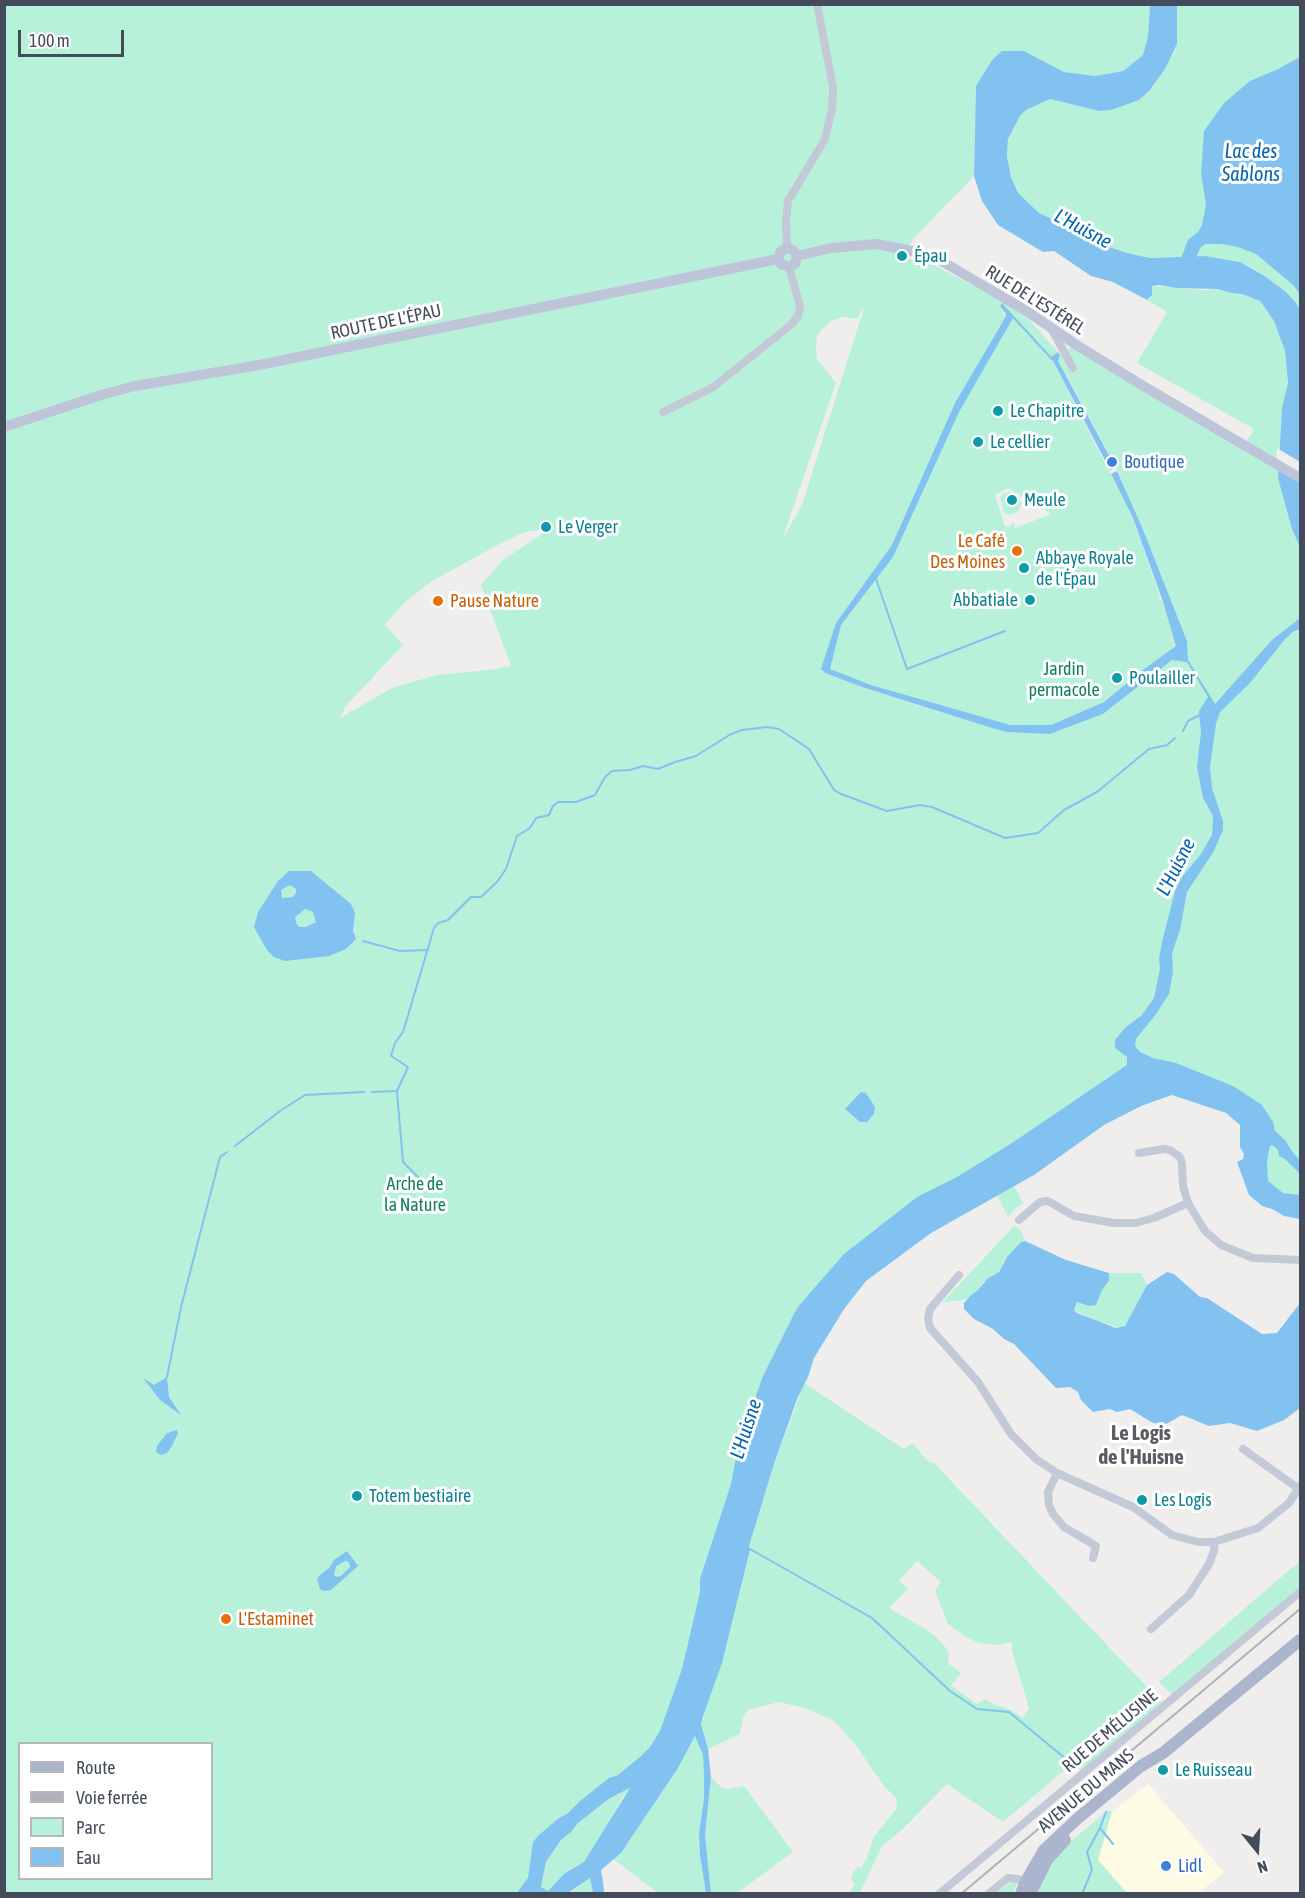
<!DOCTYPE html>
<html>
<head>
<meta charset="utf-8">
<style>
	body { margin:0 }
	#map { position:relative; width:1305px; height:1898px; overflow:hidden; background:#f0eeed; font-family:"Asap Condensed",sans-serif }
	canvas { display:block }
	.frame { position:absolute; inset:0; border:6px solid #444c5c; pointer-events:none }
	.legend { position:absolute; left:18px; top:1742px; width:195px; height:138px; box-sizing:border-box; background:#fff; border:2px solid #b4b7be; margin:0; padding:8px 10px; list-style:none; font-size:18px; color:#444c5c }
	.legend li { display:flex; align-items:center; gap:12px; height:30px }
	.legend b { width:30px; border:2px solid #b4b7be }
	.north { position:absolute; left:1227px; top:1820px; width:60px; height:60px; -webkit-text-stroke:4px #fff; paint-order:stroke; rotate:162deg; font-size:16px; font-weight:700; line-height:24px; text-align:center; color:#444c5c }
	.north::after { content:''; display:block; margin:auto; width:21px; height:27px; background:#444c5c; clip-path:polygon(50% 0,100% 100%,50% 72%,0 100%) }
	.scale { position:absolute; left:18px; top:30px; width:106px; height:27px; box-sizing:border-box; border:3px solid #444c5c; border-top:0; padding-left:8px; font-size:18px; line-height:21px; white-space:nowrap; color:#444c5c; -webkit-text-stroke:4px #fff; paint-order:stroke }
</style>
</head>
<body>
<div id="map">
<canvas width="1305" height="1898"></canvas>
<div class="frame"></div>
<ul class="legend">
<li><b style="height:8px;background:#abb5ce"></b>Route</li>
<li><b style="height:8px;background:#afb0b8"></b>Voie ferrée</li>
<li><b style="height:16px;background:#b8f1da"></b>Parc</li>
<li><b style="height:16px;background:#82c2f1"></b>Eau</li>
</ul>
<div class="north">N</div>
<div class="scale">100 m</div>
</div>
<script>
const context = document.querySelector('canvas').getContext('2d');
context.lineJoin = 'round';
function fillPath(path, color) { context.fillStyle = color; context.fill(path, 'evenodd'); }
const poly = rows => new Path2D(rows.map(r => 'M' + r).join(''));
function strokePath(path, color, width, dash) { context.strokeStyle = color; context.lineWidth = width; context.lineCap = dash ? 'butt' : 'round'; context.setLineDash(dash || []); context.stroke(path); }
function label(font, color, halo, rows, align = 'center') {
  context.font = font + ' "Asap Condensed",sans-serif'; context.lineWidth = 6; context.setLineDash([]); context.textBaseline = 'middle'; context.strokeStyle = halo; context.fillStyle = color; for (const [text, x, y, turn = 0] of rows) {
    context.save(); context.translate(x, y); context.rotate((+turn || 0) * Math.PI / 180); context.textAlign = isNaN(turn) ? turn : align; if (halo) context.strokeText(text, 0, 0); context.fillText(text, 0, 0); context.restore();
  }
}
fillPath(poly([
	[1148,1784,1224,1872,1199,1893,1127,1893,1098,1860,1112,1812]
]), '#fdfbe4');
fillPath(poly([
	[5,5,1150,5,1148,36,1143,55,1123,71,1095,76,1064,72,1024,51,992,60,976,86,974,176,916,236,900,257,934,265,1002,301,1000,306,1006,318,991,343,1013,318,1003,305,1006,302,1024,314,1058,352,1051,357,1133,518,1176,643,1176,647,1144,669,1104,702,1051,725,1007,725,871,685,832,671,825,673,862,687,995,729,1050,734,1103,714,1172,660,1179,660,1187,641,1142,527,1116,468,1114,465,1110,467,1107,461,1111,458,1058,361,1058,357,1075,344,1244,445,1254,429,1137,363,1167,312,1147,300,1151,298,1152,286,1205,290,1218,289,1231,293,1242,294,1260,301,1274,321,1285,351,1300,521,1300,1205,1270,1199,1256,1126,1184,1087,1092,1112,820,1310,684,1713,621,1782,556,1836,531,1893,5,1894],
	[862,308,864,308,802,505,782,540,836,383,817,359,816,348,817,337,823,328,831,321,842,317,858,319],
	[1008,488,1039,506,1051,514,1015,528,1015,524,1013,523,1008,527,1005,526,995,495],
	[551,528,503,560,481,585,511,666,497,669,437,675,392,688,340,718,345,707,403,645,385,625,404,603,432,581,507,540,525,532],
	[20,1744,212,1744,212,1878,20,1878],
	[1177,5,1300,5,1300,310,1286,292,1265,275,1240,262,1205,256,1150,258,1127,253,1098,243,1094,239,1039,213,1018,193,1011,177,1007,156,1008,139,1020,116,1026,110,1050,99,1099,111,1139,100,1149,91,1173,54,1177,44],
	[1010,492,1019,497,1021,506,1017,512,1009,515,1004,513,1000,497,1004,493],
	[1014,1186,1023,1203,1016,1208,1008,1217,997,1195],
	[1014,1226,1020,1229,1025,1241,1021,1242,1004,1261,999,1272,982,1283,978,1290,967,1299,942,1303],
	[1109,1273,1141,1273,1147,1285,1125,1326,1120,1328,1092,1319,1074,1310,1077,1301,1089,1306,1096,1305,1102,1290,1109,1281],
	[804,1383,904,1449,912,1443,930,1463,933,1462,1163,1704,1081,1771,1078,1766,1067,1768,1003,1822,947,1784,904,1828,882,1846,859,1894,849,1893,855,1885,851,1879,853,1873,858,1867,861,1868,867,1858,873,1838,896,1809,897,1799,883,1785,855,1744,834,1721,808,1709,779,1702,748,1710,743,1718,740,1734,708,1749,701,1724,705,1708,722,1663,750,1551,749,1546,774,1464],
	[917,1561,941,1582,935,1591,948,1624,966,1637,979,1643,996,1645,1012,1642,1012,1651,1029,1708,1023,1718,1011,1710,996,1705,985,1699,977,1704,951,1686,961,1673,948,1663,949,1654,946,1648,937,1638,924,1628,889,1608,908,1589,899,1581],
	[1300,1561,1300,1588,1173,1695,1159,1682],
	[695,1736,697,1736,703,1755,704,1765,704,1798,699,1833,706,1893,658,1893,613,1859,621,1853,678,1768],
	[711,1777,722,1788,728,1789,744,1786,793,1852,737,1893,711,1893,705,1835],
	[630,1788,622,1798,608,1827,583,1863,565,1873,548,1891,541,1887,546,1862,561,1840,571,1832,578,1823,610,1798],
	[1108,1810,1112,1812,1098,1860,1127,1893,1037,1894,1047,1871,1057,1858,1070,1842],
	[590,1877,593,1893,568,1894,577,1888],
	[1014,1880,1017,1884,1013,1893,995,1894]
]), '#b8f1da');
fillPath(poly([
	[1150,5,1177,5,1177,44,1165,69,1149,91,1139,100,1111,110,1099,111,1050,99,1026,110,1020,116,1008,139,1007,156,1011,177,1018,193,1039,213,1095,239,1098,243,1127,253,1150,258,1205,256,1240,262,1265,276,1286,292,1296,303,1300,310,1300,547,1292,529,1278,478,1282,408,1288,383,1285,351,1274,321,1260,301,1242,294,1231,293,1218,289,1176,288,1159,285,1152,286,1152,295,1147,300,1113,282,1091,276,1054,251,1043,252,998,225,982,201,974,176,976,86,992,60,1002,51,1024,51,1064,72,1095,76,1123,71,1143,55,1148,36],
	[1300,57,1300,294,1293,285,1256,254,1238,247,1222,244,1194,244,1193,242,1202,225,1206,205,1201,173,1204,131,1224,103,1250,81,1278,69],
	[1004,301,1006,302,1003,305,1013,318,959,412,893,557,841,625,830,669,871,685,1010,725,1051,725,1104,702,1144,669,1176,646,1162,599,1133,518,1111,474,1117,471,1142,527,1187,641,1188,660,1215,704,1272,640,1300,618,1300,629,1294,631,1285,639,1250,683,1220,712,1216,724,1210,767,1212,788,1223,821,1223,830,1214,851,1187,892,1180,930,1172,953,1173,972,1169,994,1156,1014,1136,1039,1135,1046,1140,1052,1153,1058,1176,1063,1233,1086,1262,1105,1273,1122,1275,1131,1285,1140,1294,1154,1300,1160,1300,1174,1285,1159,1279,1156,1278,1150,1275,1147,1272,1145,1270,1146,1267,1161,1268,1181,1283,1193,1300,1195,1300,1219,1284,1216,1272,1209,1262,1206,1249,1195,1237,1162,1243,1159,1244,1154,1240,1147,1240,1125,1226,1113,1172,1095,1141,1106,1104,1125,1034,1175,931,1233,866,1281,844,1309,814,1358,808,1377,797,1399,774,1464,749,1546,750,1550,722,1663,703,1716,701,1724,708,1749,711,1777,705,1835,711,1893,706,1893,700,1855,699,1833,704,1798,704,1774,703,1755,695,1736,678,1768,621,1853,601,1870,604,1889,603,1893,593,1893,590,1878,568,1893,516,1894,528,1878,533,1842,539,1835,559,1818,567,1814,580,1801,609,1778,618,1775,640,1757,650,1747,660,1731,682,1669,700,1592,700,1579,731,1484,738,1447,763,1376,797,1308,844,1254,917,1197,957,1177,1012,1143,1127,1065,1127,1057,1115,1048,1115,1040,1126,1027,1142,1015,1154,998,1160,968,1159,958,1162,942,1175,891,1181,878,1201,854,1212,835,1213,816,1203,798,1197,767,1201,732,1199,711,1208,697,1187,662,1172,660,1103,714,1050,734,1007,732,995,729,862,687,825,673,821,669,836,623,892,545,955,403,1005,318,1006,314,1000,306],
	[630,1788,584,1862,565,1873,548,1891,541,1887,546,1862,561,1840,571,1832,578,1823,610,1798],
	[1058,352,1060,355,1058,361,1111,459,1107,461,1110,467,1114,465,1116,468,1110,470,1051,357],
	[289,871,311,871,351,904,355,913,353,931,356,939,346,949,329,956,285,961,274,957,267,950,254,927,258,912,278,881],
	[290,885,296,889,296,893,293,897,282,898,281,890],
	[305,909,313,912,316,922,306,927,299,927,296,923,295,917],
	[861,1092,866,1093,875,1107,874,1114,867,1122,860,1122,845,1109],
	[1025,1241,1066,1260,1109,1273,1109,1281,1102,1290,1096,1305,1089,1306,1077,1302,1074,1310,1077,1313,1116,1328,1125,1326,1147,1285,1167,1272,1174,1274,1200,1297,1207,1298,1262,1334,1277,1333,1300,1303,1300,1408,1284,1420,1257,1431,1230,1423,1209,1426,1182,1415,1166,1424,1153,1423,1130,1409,1117,1412,1110,1409,1093,1412,1081,1400,1078,1392,1070,1387,1056,1388,1014,1344,1004,1339,993,1329,974,1319,964,1309,964,1303,970,1296,978,1290,987,1279,999,1272,1007,1257,1021,1242],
	[167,1377,169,1397,181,1415,160,1400,143,1378,154,1385],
	[177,1430,178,1433,172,1446,167,1453,161,1455,156,1452,157,1446,167,1433],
	[347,1551,358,1566,331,1590,324,1591,320,1589,317,1579,320,1575,329,1568,334,1560],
	[345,1561,349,1562,350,1567,341,1576,336,1577,334,1575,336,1566]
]), '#82c2f1');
fillPath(poly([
	[1277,448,1300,462,1300,482,1276,468]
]), '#f0eeed');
strokePath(poly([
	[1003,306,1052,359],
	[876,579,907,669,1005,631],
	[1183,731,1188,721,1202,714],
	[363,941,400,951,428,950],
	[372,1092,397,1091,408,1067,391,1056,395,1043,403,1032,434,928,438,923,448,920,471,897,481,897,497,882,506,869,517,836,530,828,536,818,549,815,553,806,558,802,576,802,595,795,605,777,612,771,630,770,643,766,658,769,675,762,696,756,731,734,742,730,767,727,779,729,809,749,834,790,841,794,887,811,920,805,932,807,1005,838,1038,833,1064,810,1097,792,1149,749,1167,745,1175,738],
	[397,1092,403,1162,419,1178],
	[235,1146,280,1111,305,1095,364,1092],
	[167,1377,181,1307,220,1157,227,1152],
	[750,1549,872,1618,950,1691,977,1709,1009,1712,1072,1764],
	[1106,1812,1100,1828,1113,1844],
	[1082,1894,1092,1870,1087,1852,1100,1828]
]), '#82c2f1', 2);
strokePath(poly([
	[1184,270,1194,244,1208,233]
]), '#82c2f1', 14);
strokePath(poly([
	[787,248,786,221,788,201,825,139,832,109,833,87,817,4],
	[1052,330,1073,368],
	[663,412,712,388,792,324,798,316,800,306,789,267],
	[1139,1153,1164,1149,1170,1150,1180,1157,1182,1163,1183,1186,1188,1203,1205,1231,1221,1245,1253,1258,1300,1260],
	[1019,1220,1040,1202,1048,1201,1074,1216,1114,1223,1135,1223,1154,1218,1188,1203],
	[959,1275,930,1309,928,1319,930,1328,978,1382,1011,1434,1036,1459,1057,1473,1133,1507,1172,1535,1198,1542,1214,1542,1258,1528,1289,1503,1300,1486],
	[1243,1449,1299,1489],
	[1057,1473,1048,1492,1049,1505,1053,1514,1064,1527,1096,1546,1093,1558],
	[1151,1629,1189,1595,1209,1564,1214,1551,1214,1542],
	[939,1894,1300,1592],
	[988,1894,1008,1878,1018,1879,1025,1883]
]), '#c3c9d6', 8);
strokePath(poly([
	[797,256,831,248,876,244,908,250,938,259,1025,310,1075,344,1140,384,1300,478],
	[778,259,781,264,789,267,795,264,797,256],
	[778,259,781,251,787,248,793,250,797,256],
	[4,427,101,395,135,386,259,365,778,259]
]), '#bec5d8', 10);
strokePath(poly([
	[1021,1894,1025,1883,1044,1850,1077,1819,1141,1766,1163,1753,1300,1640],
	[1030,1894,1047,1860,1065,1840]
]), '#abb5ce', 12);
strokePath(poly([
	[961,1894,1300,1609]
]), '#afb0b8', 2);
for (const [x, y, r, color] of [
	[902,256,6,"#0f9aa8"],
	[998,411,6,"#0f9aa8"],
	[978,442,6,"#0f9aa8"],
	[1112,462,6,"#3f7fe0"],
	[1012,500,6,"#0f9aa8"],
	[546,527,6,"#0f9aa8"],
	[1017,551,6,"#e8710a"],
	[1024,568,6,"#0f9aa8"],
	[1030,600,6,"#0f9aa8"],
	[438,601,6,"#e8710a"],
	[1117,678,6,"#0f9aa8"],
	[357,1496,6,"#0f9aa8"],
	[1142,1500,6,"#0f9aa8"],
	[226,1619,6,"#e8710a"],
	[1163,1770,6,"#0f9aa8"],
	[1166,1866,6,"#3f7fe0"]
]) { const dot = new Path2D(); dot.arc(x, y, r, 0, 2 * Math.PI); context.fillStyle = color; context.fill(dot); strokePath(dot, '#fff', 2); }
label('18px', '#0d838f', '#fff', [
	["Épau",914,256],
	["Le Chapitre",1010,411],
	["Le cellier",990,442],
	["Meule",1024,500],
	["Le Verger",558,527],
	["Abbaye Royale",1036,558],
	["de l'Épau",1036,579],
	["Abbatiale",1018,600,"right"],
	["Poulailler",1129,678],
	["Totem bestiaire",369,1496],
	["Les Logis",1154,1500],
	["Le Ruisseau",1175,1770]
], 'left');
label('18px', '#444c5c', '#fff', [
	["RUE DE L'ESTÉREL",1035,300,32],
	["ROUTE DE L'ÉPAU",386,322,-12],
	["RUE DE MÉLUSINE",1110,1731,-40],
	["AVENUE DU MANS",1086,1791,-40]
]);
label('18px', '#366cbe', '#fff', [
	["Boutique",1124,462],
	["Lidl",1178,1866]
], 'left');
label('18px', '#c56008', '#fff', [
	["Le Café",1005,541,"right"],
	["Des Moines",1005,562,"right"],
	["Pause Nature",450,601],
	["L'Estaminet",238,1619]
], 'left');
label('18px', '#118161', '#fff', [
	["Jardin",1064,669],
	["permacole",1064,690],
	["Arche de",415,1184],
	["la Nature",415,1205]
]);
label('italic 20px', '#0466af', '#fff', [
	["Lac des",1251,152],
	["Sablons",1251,175],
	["L'Huisne",1083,229,28],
	["L'Huisne",1176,867,-63],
	["L'Huisne",746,1429,-72]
]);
label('bold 21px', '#595c63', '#fff', [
	["Le Logis",1141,1433],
	["de l'Huisne",1141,1457]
]);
</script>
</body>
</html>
